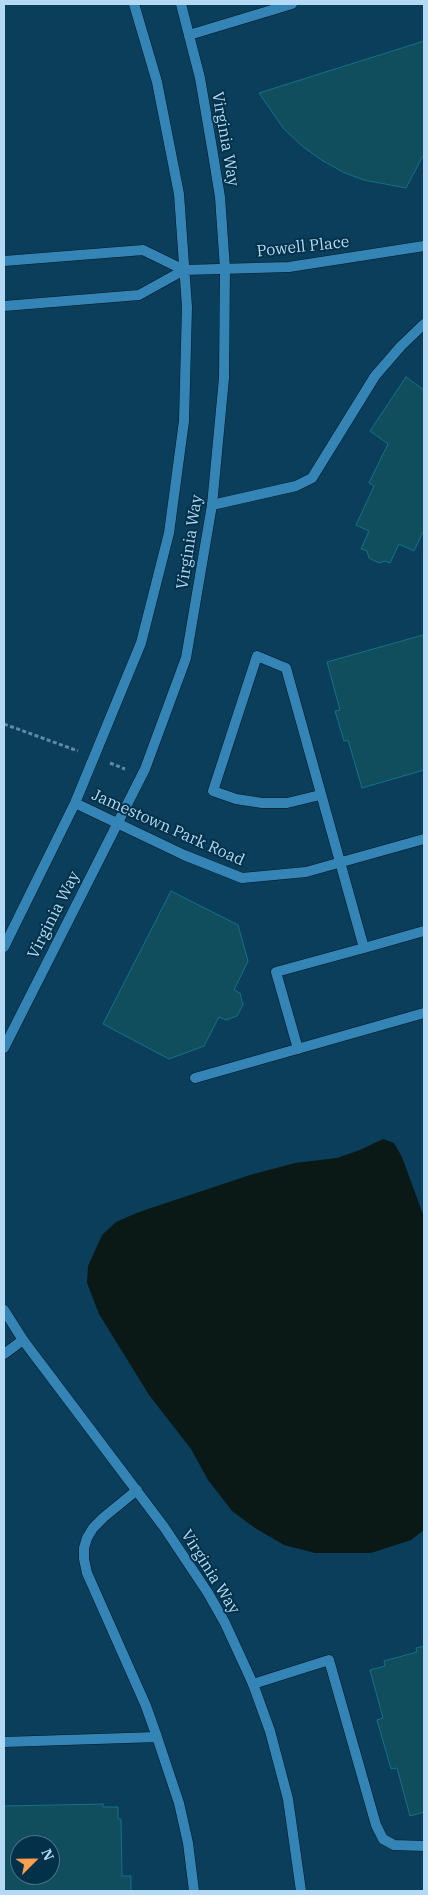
<!DOCTYPE html>
<html>
<head>
<meta charset="utf-8">
<style>
	body { margin:0 }
	#map { position:relative; width:428px; height:1895px; overflow:hidden; background:#03314a; font-family:"IBM Plex Serif",serif }
	canvas { display:block }
	.frame { position:absolute; inset:0; border:5px solid #b4d9f4; pointer-events:none }
	.north { position:absolute; left:10px; top:1835px; width:50px; height:50px; box-sizing:border-box; background:#03314a; border:1px solid #4a748e; border-radius:50%; rotate:67deg; font-size:14px; font-weight:700; line-height:20px; text-align:center; color:#b4d9f4 }
	.north::after { content:''; display:block; margin:auto; width:18px; height:22px; background:#fa9f4f; clip-path:polygon(50% 0,100% 100%,50% 72%,0 100%) }
</style>
</head>
<body>
<div id="map">
<canvas width="428" height="1895"></canvas>
<div class="frame"></div>
<div class="north">N</div>
</div>
<script>
const context = document.querySelector('canvas').getContext('2d');
context.lineJoin = 'round';
function fillPath(path, color) { context.fillStyle = color; context.fill(path, 'evenodd'); }
const poly = rows => new Path2D(rows.map(r => 'M' + r).join(''));
function strokePath(path, color, width, dash) { context.strokeStyle = color; context.lineWidth = width; context.lineCap = dash ? 'butt' : 'round'; context.setLineDash(dash || []); context.stroke(path); }
function label(font, color, halo, rows, align = 'center') {
  context.font = font + ' "IBM Plex Serif",serif'; context.lineWidth = 4; context.setLineDash([]); context.textBaseline = 'middle'; context.strokeStyle = halo; context.fillStyle = color; for (const [text, x, y, turn = 0] of rows) {
    context.save(); context.translate(x, y); context.rotate((+turn || 0) * Math.PI / 180); context.textAlign = isNaN(turn) ? turn : align; if (halo) context.strokeText(text, 0, 0); context.fillText(text, 0, 0); context.restore();
  }
}
fillPath(poly([
	[4,4,424,4,424,1891,4,1891],
	[20,1845,50,1845,50,1875,20,1875]
]), '#0a3e5a');
fillPath(poly([
	[383,1139,394,1143,402,1157,424,1217,424,1530,411,1540,371,1553,315,1553,284,1545,255,1528,232,1511,208,1480,191,1449,149,1395,99,1314,87,1283,88,1266,102,1235,116,1222,139,1212,250,1175,295,1163,337,1158,360,1150]
]), '#0a1916');
const building = poly([
	[424,41,424,154,406,188,364,180,345,173,323,161,302,146,284,129,259,93,424,41],
	[406,377,424,390,424,530,414,551,399,544,390,563,385,561,379,563,369,558,367,551,361,549,369,531,356,525,374,486,369,483,388,444,370,431,406,377],
	[423,635,424,641,424,770,362,788,348,740,344,741,335,711,340,710,327,662,423,635],
	[171,891,238,925,248,961,234,990,240,993,243,1005,237,1016,226,1020,219,1017,204,1046,169,1059,103,1024,171,891],
	[424,1646,424,1812,410,1816,397,1768,391,1769,377,1720,383,1718,370,1670,385,1666,384,1661,417,1652,416,1648,424,1646],
	[103,1804,103,1807,118,1807,118,1819,121,1819,122,1876,131,1876,131,1891,4,1891,4,1806,103,1804],
	[20,1845,50,1845,50,1875,20,1875,20,1845]
]);
fillPath(building, '#104e5e');
strokePath(building, '#147187', 1);
const lane = poly([
	[189,35,292,4],
	[4,261,143,250,184,270],
	[4,306,139,295,184,270],
	[212,505,296,486,312,478,375,376,401,346,424,324],
	[320,795,287,803,262,803,236,799,213,791,257,656,286,668,364,948,424,931],
	[298,1049,276,972,364,948],
	[195,1078,424,1013],
	[4,1354,23,1340],
	[253,1684,329,1660,376,1825,383,1839,394,1845,424,1846],
	[157,1737,179,1803,188,1843,194,1891],
	[4,1742,157,1737,146,1706,87,1573,84,1559,84,1548,87,1538,93,1528,104,1517,137,1490]
]);
const street = poly([
	[184,270,289,267,424,246],
	[75,803,184,855,242,878,306,872,424,839],
	[4,947,75,803,141,643,169,533,184,421,187,307,179,194,157,82,134,4],
	[4,1048,145,769,186,658,212,505,224,378,225,269,220,197,212,148,200,78,181,4],
	[4,1310,23,1340,164,1527,208,1593,225,1623,253,1684,270,1731,288,1799,301,1891]
]);
strokePath(lane, '#011827', 11);
strokePath(street, '#011827', 11);
strokePath(poly([
	[4,724,78,751],
	[110,763,125,769]
]), '#6089a3', 3, [4, 2.5]);
strokePath(lane, '#3485b6', 10);
strokePath(street, '#3485b6', 10);
label('16px', '#b4d9f4', '#03314a', [
	["Virginia Way",225,139,80],
	["Powell Place",303,247,-6],
	["Virginia Way",190,542,-81],
	["Jamestown Park Road",168,828,24],
	["Virginia Way",54,915,-63],
	["Virginia Way",210,1572,58]
]);
</script>
</body>
</html>
